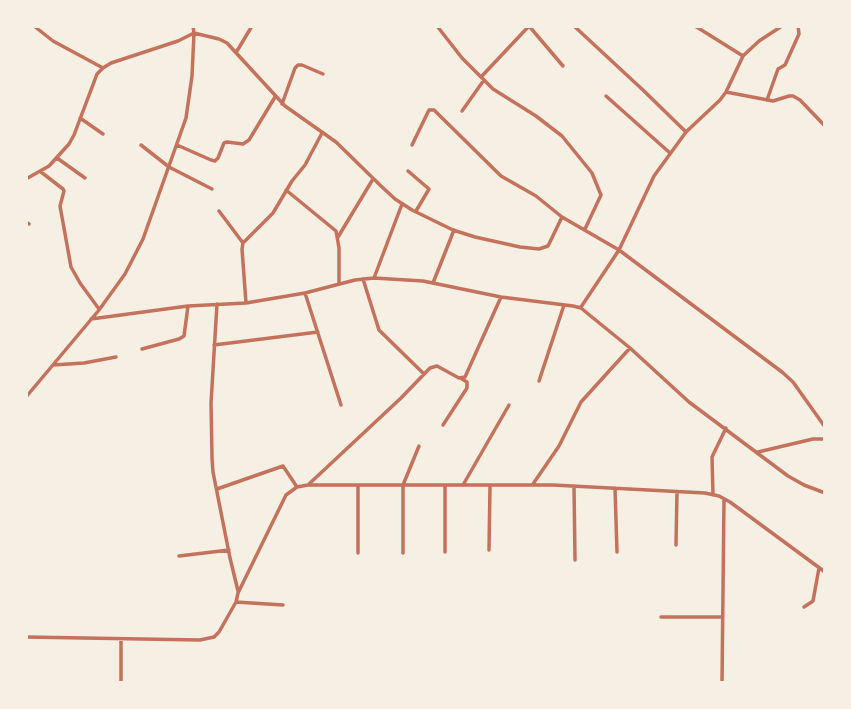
<!DOCTYPE html>
<html>
<head>
<meta charset="utf-8">
<style>
	body { margin:0 }
	#map { position:relative; width:851px; height:709px; overflow:hidden; background:#f6efe4; font-family:Figtree,sans-serif }
	canvas { display:block }
	.frame { position:absolute; inset:0; border:28px solid #f6efe4; pointer-events:none }
</style>
</head>
<body>
<div id="map">
<canvas width="851" height="709"></canvas>
<div class="frame"></div>
</div>
<script>
const context = document.querySelector('canvas').getContext('2d');
context.lineJoin = 'round';
const poly = rows => new Path2D(rows.map(r => 'M' + r).join(''));
function strokePath(path, color, width, dash) { context.strokeStyle = color; context.lineWidth = width; context.lineCap = dash ? 'butt' : 'round'; context.setLineDash(dash || []); context.stroke(path); }
strokePath(poly([
	[34,26,53,41,103,68],
	[437,26,462,58,493,89,536,116,562,136,592,173,601,195,585,229],
	[574,26,644,91,686,132],
	[695,26,743,56],
	[237,51,252,26],
	[481,77,529,26,563,66],
	[726,92,773,101,789,96,793,96,800,100,825,126],
	[606,96,670,153],
	[767,100,778,69,785,65,799,34,798,26],
	[282,104,295,68,298,65,302,65,323,74],
	[462,111,484,80],
	[80,118,103,134],
	[141,145,169,167,212,189],
	[177,145,211,160,215,161,218,158,224,143,227,142,243,144,249,140,275,97],
	[412,145,429,110,434,110,501,176,536,196,562,217,619,250,782,372,793,382,825,427],
	[57,158,85,178],
	[408,171,429,189,416,211],
	[41,172,63,189,64,191,60,206,71,267,80,283,99,309],
	[26,179,49,166,69,144,74,135,97,74,103,68,111,63,178,41,194,33,219,39,227,43,285,106,336,142,381,186,395,199,412,210,453,230,475,237,520,247,539,249,548,246,562,217],
	[286,190,336,231,339,248,339,284],
	[219,211,243,243],
	[26,222,29,224],
	[338,237,373,179],
	[374,278,402,204],
	[363,279,379,330,424,374],
	[433,283,454,230],
	[305,293,341,405],
	[246,303,242,249,243,243,273,213,292,181,305,165,322,133],
	[217,304,211,403,212,458,213,472,230,558,238,591],
	[581,307,619,250,654,176,686,132,720,100,726,92,743,56,759,41,782,26],
	[91,319,188,306,246,303,305,293,355,280,374,278,423,281,501,297,573,306,581,308,587,313,630,348,689,402,788,476,804,485,825,493],
	[214,345,318,332],
	[142,349,179,339,184,336,188,306],
	[53,365,84,363,116,357],
	[539,381,564,305],
	[26,397,99,310,125,274,143,239,186,118,192,76,194,33,193,26],
	[443,425,467,388,467,382,462,379],
	[758,452,813,439,825,439],
	[309,484,401,398,430,368,437,366,459,378,465,377,501,297],
	[533,484,559,446,581,402,630,348],
	[358,485,358,553],
	[445,485,445,552],
	[463,485,509,405],
	[574,486,575,560],
	[615,488,617,552],
	[217,489,283,466,297,487],
	[713,495,712,457,726,428],
	[676,545,677,492],
	[489,550,490,485],
	[403,553,403,485,419,446],
	[179,556,229,550],
	[236,602,283,605],
	[804,607,813,601,819,568],
	[661,617,722,617],
	[26,637,200,640,214,637,219,632,236,602,238,593,286,495,297,487,308,485,553,485,705,493,719,496,730,502,825,572],
	[121,639,121,683],
	[722,683,724,499]
]), '#c5725c', 3.5);
</script>
</body>
</html>
